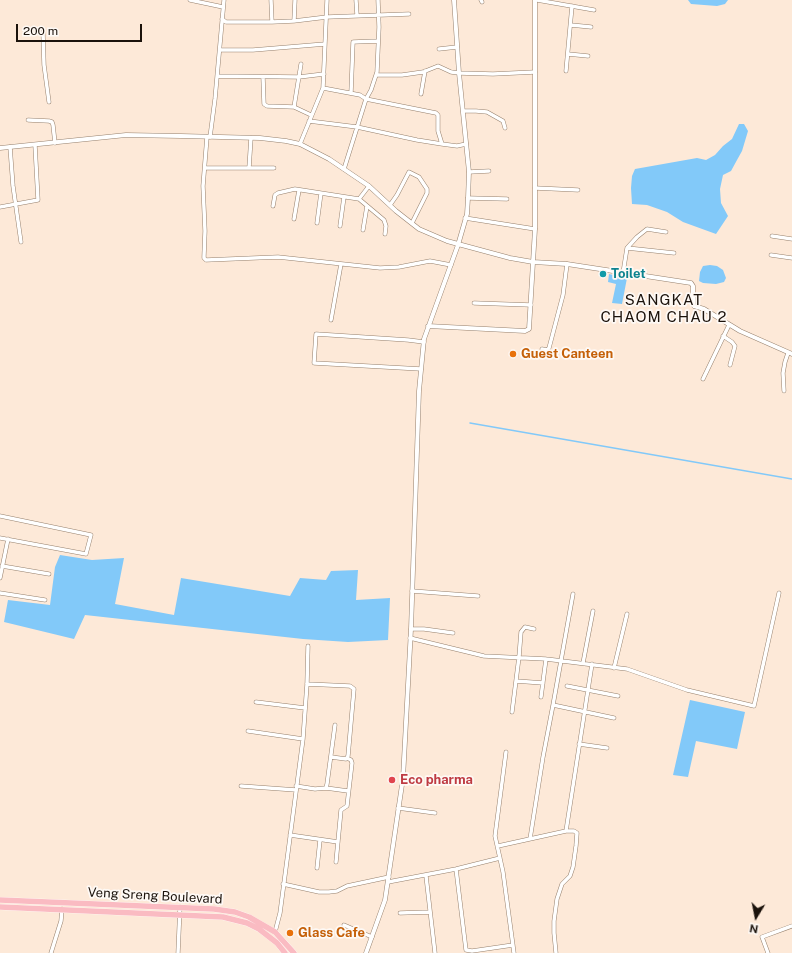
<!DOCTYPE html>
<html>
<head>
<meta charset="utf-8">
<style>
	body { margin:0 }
	#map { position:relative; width:792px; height:953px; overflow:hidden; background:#fde9d8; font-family:"Public Sans",sans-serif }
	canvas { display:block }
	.north { position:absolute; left:736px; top:897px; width:40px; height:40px; -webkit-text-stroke:3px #fef9f5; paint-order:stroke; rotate:190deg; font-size:11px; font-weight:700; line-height:16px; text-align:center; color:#1b120b }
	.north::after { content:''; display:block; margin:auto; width:14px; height:18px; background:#1b120b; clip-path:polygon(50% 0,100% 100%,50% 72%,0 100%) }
	.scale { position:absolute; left:16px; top:24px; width:126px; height:18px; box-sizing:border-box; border:2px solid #1b120b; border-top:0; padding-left:5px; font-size:12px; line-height:14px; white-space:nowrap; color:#1b120b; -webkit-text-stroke:3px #fef9f5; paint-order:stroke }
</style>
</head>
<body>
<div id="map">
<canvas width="792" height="953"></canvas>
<div class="north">N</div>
<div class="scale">200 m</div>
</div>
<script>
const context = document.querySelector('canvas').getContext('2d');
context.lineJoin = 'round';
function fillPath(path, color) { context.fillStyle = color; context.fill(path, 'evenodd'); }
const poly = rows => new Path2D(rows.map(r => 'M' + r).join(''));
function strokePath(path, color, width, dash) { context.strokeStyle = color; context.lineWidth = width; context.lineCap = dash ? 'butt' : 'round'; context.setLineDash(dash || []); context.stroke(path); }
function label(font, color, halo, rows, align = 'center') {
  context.font = font + ' "Public Sans",sans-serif'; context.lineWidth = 3.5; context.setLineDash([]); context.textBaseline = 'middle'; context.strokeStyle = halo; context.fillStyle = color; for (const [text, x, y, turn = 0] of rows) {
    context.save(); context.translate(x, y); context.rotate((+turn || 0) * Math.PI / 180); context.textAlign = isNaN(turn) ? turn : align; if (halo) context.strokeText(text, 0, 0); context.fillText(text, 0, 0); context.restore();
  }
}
fillPath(poly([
	[688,0,728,0,725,4,717,6,691,4],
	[739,124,744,124,748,131,742,151,737,160,731,171,723,175,720,189,721,203,728,216,716,234,683,222,667,212,647,205,632,204,631,188,632,176,635,169,697,158,706,160,715,155,723,146,732,139],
	[710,265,717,266,723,270,726,278,724,282,716,284,703,283,699,281,700,272,703,266],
	[609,274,627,278,622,304,612,303,616,284,608,282],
	[60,555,92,560,124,558,115,604,174,615,181,578,290,596,300,578,326,580,331,571,358,570,356,600,390,598,388,640,348,642,303,639,85,615,74,639,4,622,8,600,50,605,55,567],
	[690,700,745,712,737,749,696,741,688,777,673,775]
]), '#82c9f9');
strokePath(poly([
	[470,423,792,479]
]), '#82c9f9', 1.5);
const minor = poly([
	[190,0,223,7],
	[271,0,272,22],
	[356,0,357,15],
	[481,0,482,2],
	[537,0,594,10],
	[222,19,226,22,272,22,294,21,327,17,409,14],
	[294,21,295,0],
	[571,25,591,27],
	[43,32,44,65,49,102],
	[439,49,457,47],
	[220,50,253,50,325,44],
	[568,54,588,56],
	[566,71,572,6],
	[376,75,402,75,423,72,438,66,451,72,459,73,493,74,535,72],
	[217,76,299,77,324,74],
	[263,77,264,104,267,106,294,107,311,115],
	[323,88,360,95,366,99,436,113,438,115,438,131,442,144],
	[351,93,353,42,378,41],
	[421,94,425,71],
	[294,107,301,64],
	[463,111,476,111,487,112,503,121,505,128],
	[28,120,49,121,52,122,53,125,55,143],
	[309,121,357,127,417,140,442,144,457,146,466,144],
	[207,137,203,186,205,231,204,256,204,258,206,260,278,257,380,268,399,267,430,261,451,265],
	[210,137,215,99,224,0],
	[300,144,323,88,327,0],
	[10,147,13,186,21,242],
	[205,168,274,168],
	[249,168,251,138],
	[344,169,366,99,371,90,377,72,379,27,378,0],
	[469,172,489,171],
	[535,188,578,190],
	[468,198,507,199],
	[359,199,384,220,386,226,385,234],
	[390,205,397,195,409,172,419,177,427,189,427,193,412,223],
	[273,206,275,195,278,193,295,189,359,199,369,186],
	[0,207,38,200,35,145],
	[465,218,535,229],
	[294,219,299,190],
	[317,223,321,193],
	[340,226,344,197],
	[363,230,367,206],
	[772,236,792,239],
	[627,248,674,253],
	[771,255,792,258],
	[623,273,627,248,637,237,647,229,666,232],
	[474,303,531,305],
	[331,320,341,264],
	[723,336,732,342,735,346,730,365],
	[542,349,547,350,549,348,563,295,567,264],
	[421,369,314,363,316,334,408,340,424,342],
	[703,379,729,325],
	[784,391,783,373,785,362,788,353],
	[0,516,91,535,86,554,0,538],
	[2,566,49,574],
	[0,578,8,539],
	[412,591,478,596],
	[0,593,45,600],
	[411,629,424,629,453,633],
	[410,638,484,656,546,659,627,669,687,690,754,706,779,593],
	[583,663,593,611],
	[614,668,627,614],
	[516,681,543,683],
	[307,684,350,686,354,689,348,756,346,759,331,757],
	[567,686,618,696],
	[541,697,546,659],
	[256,702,305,708],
	[553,705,614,718],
	[512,712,519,657,521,632,525,627,534,629],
	[248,731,303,739],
	[579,744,607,748],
	[506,752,495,836,503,872,514,953],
	[241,786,296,790],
	[296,786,315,789,326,788,327,784,335,725],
	[326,788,348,791],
	[398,808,435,813],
	[290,835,338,842],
	[530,839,543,757,553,705,573,594],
	[498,846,566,831],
	[336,862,341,810,347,806,352,763,351,760,347,758],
	[317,868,320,840],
	[456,869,466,950,472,951,513,945],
	[426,876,435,953],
	[388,882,456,869,500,858],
	[283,884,319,892,329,892,337,891,347,886,389,877],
	[400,913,430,912],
	[344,925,372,937],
	[275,932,280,913,303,739,307,684,308,646],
	[51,953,61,921,62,909],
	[178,953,180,907],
	[556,953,554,933,554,921,557,899,562,884,570,876,573,867,576,846,577,833,574,831,566,831,592,664],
	[768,953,762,937,792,926]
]);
const tertiary = poly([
	[0,148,126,135,181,136,260,138,286,141,300,144,329,159,369,186,396,211,419,229,447,241,510,258,533,262,567,264,691,283,693,286,693,304,694,306,704,309,740,331,792,354],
	[428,326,525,331,529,329,535,229,535,0],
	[366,953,385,900,403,778,411,629,419,391,424,339,458,245,467,214,468,198,469,172,459,73,454,0]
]);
const primary = poly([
	[0,900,214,909,235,912,249,917,275,932,294,953],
	[0,907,223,917,247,923,259,929,277,943,285,953]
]);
strokePath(minor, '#96806d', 4.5);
strokePath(tertiary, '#96806d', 5);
strokePath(primary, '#fff', 6);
strokePath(minor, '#fff', 3.5);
strokePath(tertiary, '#fff', 4);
strokePath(primary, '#fabbc2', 5.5);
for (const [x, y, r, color] of [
	[603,274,4,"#0f9aa8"],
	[513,354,4,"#e8710a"],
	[392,780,4,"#e0444e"],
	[290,933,4,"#e8710a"]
]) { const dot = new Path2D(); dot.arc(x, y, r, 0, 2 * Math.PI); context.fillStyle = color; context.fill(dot); strokePath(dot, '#fef9f5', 1.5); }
label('bold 13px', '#0d838f', '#fef9f5', [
	["Toilet",611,274]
], 'left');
label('bold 13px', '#c56008', '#fef9f5', [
	["Guest Canteen",521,354],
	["Glass Cafe",298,933]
], 'left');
label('bold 13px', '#be3a42', '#fef9f5', [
	["Eco pharma",400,780]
], 'left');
label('13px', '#1b120b', '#fef9f5', [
	["Veng Sreng Boulevard",155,896,3]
]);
context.letterSpacing = '1px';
label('15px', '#1b120b', '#fef9f5', [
	["SANGKAT",664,300],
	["CHAOM CHAU 2",664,317]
]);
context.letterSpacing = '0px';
</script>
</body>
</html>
